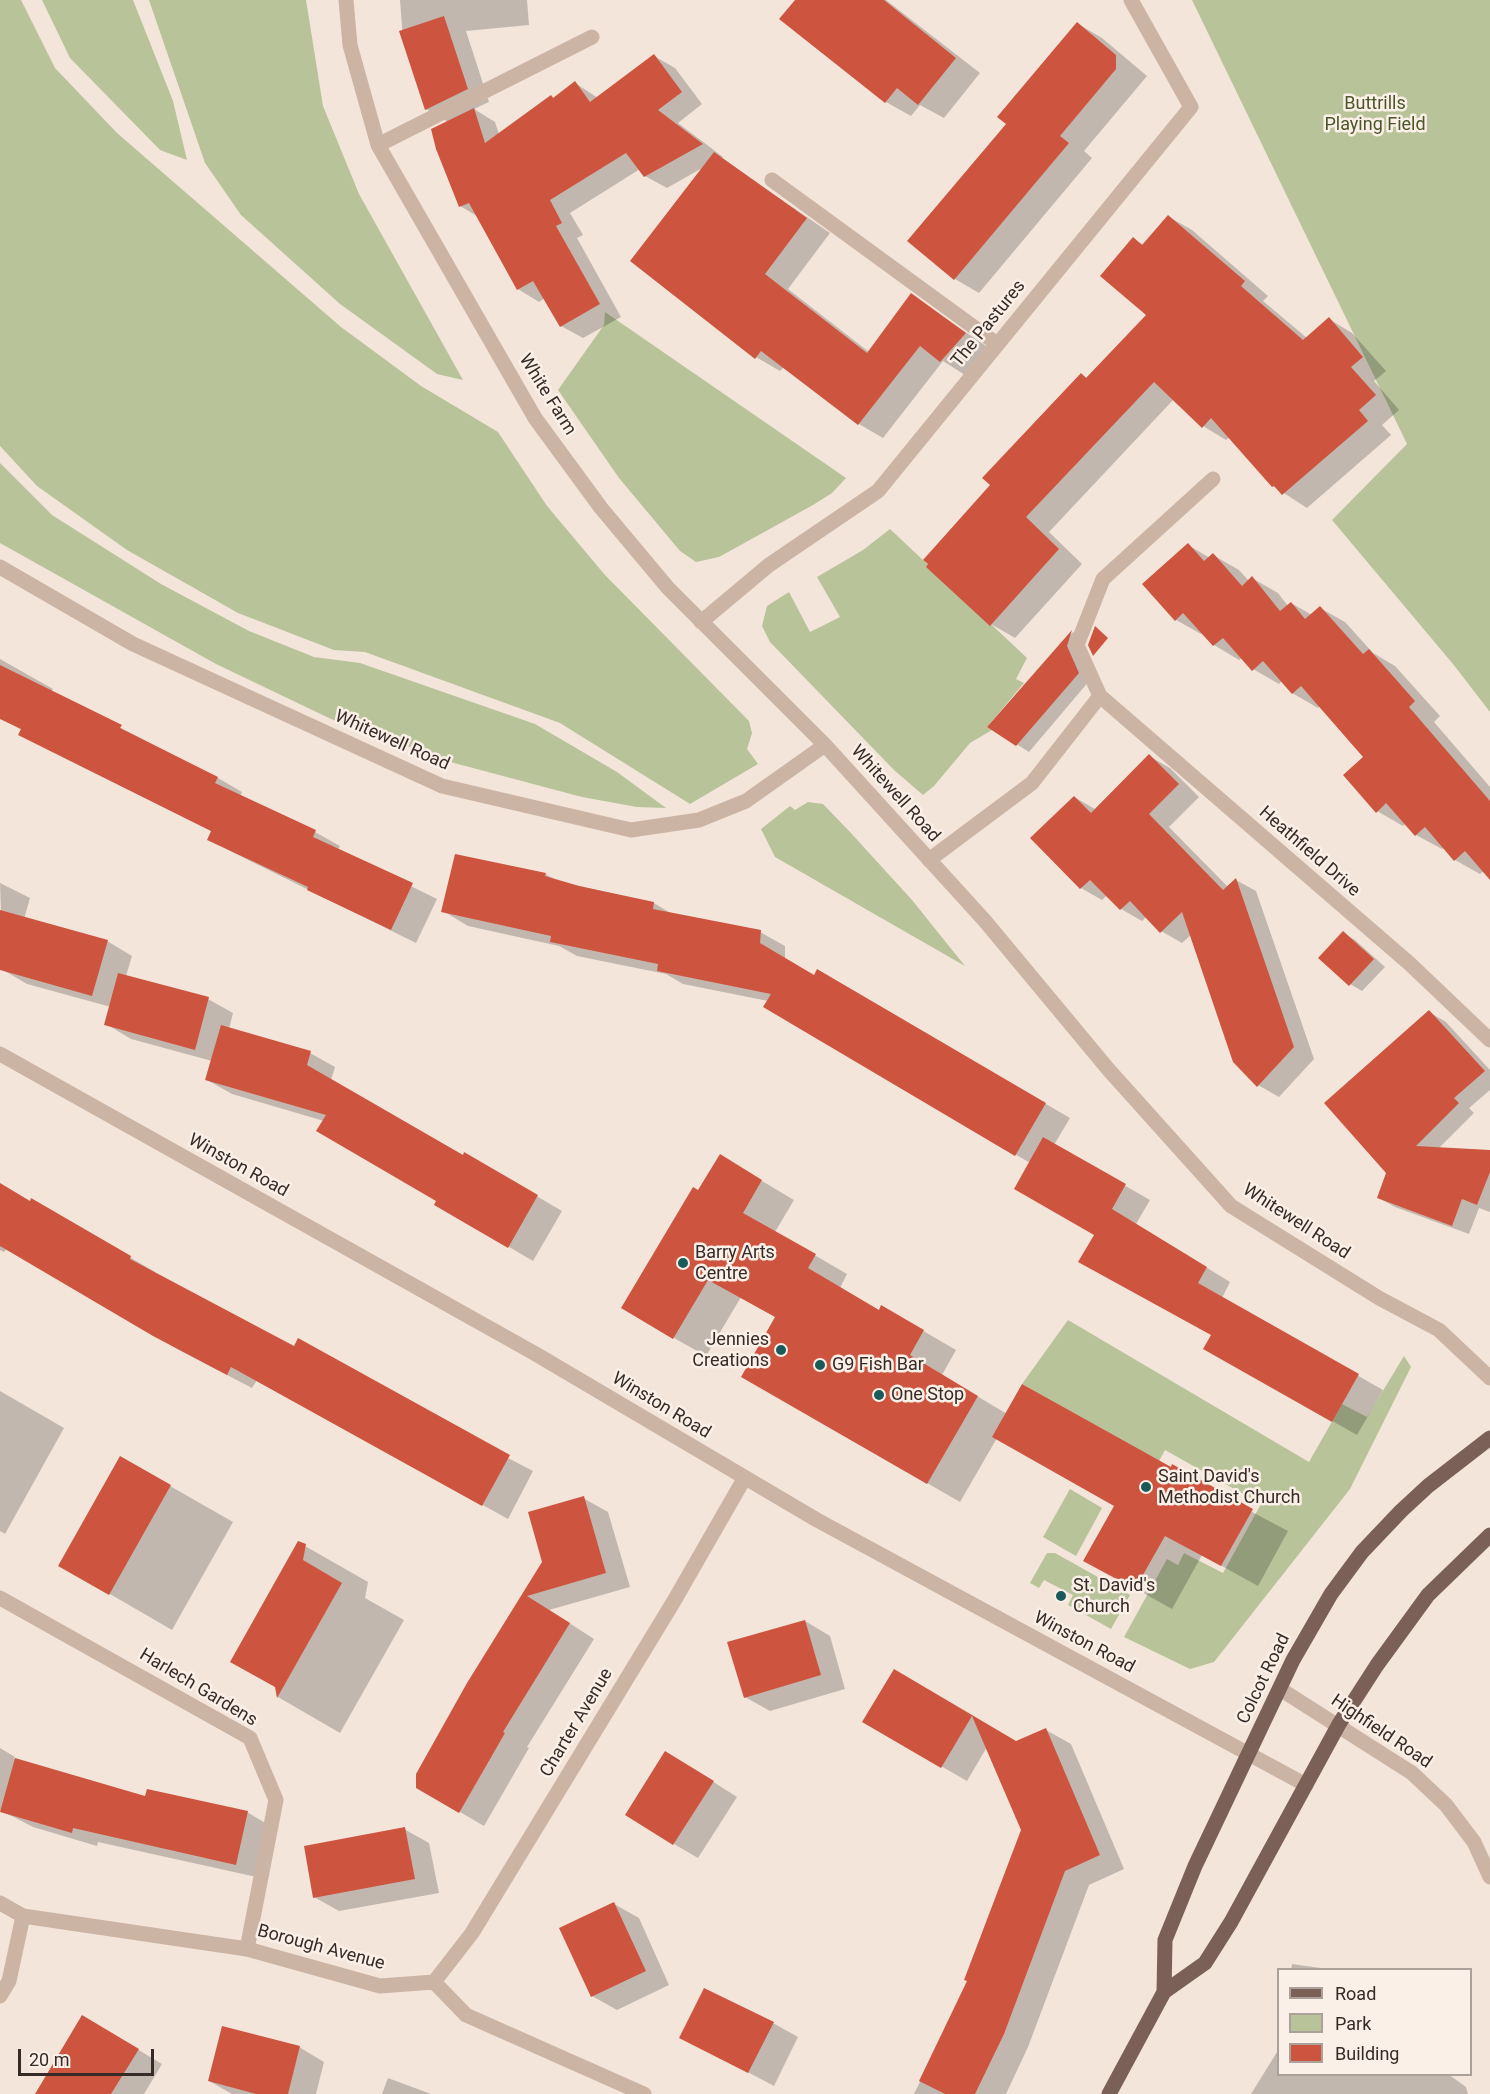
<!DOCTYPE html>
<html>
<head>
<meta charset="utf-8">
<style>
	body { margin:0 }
	#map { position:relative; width:1490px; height:2094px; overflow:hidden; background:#f3e5da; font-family:Roboto,sans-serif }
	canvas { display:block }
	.legend { position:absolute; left:1277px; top:1968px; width:195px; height:108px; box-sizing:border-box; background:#faf0e7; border:2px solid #aca19a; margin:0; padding:8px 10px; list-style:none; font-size:18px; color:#372b27 }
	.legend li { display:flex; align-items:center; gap:12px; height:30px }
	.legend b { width:30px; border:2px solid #aca19a }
	.scale { position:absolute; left:18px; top:2049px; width:136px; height:27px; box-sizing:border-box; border:3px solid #372b27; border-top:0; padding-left:8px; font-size:18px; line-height:21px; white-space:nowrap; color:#372b27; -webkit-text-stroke:4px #faf0e7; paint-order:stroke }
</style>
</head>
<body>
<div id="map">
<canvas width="1490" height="2094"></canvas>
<ul class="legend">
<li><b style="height:8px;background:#7a6057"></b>Road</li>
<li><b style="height:16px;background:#b8c399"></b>Park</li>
<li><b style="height:16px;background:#cd553f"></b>Building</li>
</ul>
<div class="scale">20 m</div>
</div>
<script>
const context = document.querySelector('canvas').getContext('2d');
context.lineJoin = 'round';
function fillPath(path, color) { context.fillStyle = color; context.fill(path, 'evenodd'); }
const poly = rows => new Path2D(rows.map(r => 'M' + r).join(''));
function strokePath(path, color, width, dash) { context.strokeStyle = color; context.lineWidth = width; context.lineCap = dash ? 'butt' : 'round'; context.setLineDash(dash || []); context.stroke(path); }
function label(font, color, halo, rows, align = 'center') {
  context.font = font + ' Roboto,sans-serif'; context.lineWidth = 5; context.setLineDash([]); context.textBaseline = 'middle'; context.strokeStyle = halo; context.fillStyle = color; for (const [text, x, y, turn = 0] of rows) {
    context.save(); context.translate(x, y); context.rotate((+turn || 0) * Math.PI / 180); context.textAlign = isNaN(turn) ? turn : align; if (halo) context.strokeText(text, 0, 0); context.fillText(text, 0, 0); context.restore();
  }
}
fillPath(poly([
	[0,0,21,0,55,68,117,133,341,327,421,386,498,432,547,506,605,575,749,721,752,733,747,749,758,764,690,804,560,723,365,652,334,650,238,613,127,550,37,486,0,446],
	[42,0,133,0,173,101,187,160,160,150,70,58],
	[149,0,306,0,323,106,359,194,463,380,437,374,340,304,241,215,205,163],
	[1192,0,1490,0,1490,712,1453,664,1332,520,1407,444],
	[605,312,846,478,832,493,813,505,719,557,696,562,680,551,619,478,558,390,604,325],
	[0,463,52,515,161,584,249,631,314,657,360,663,535,724,617,772,666,808,637,807,582,797,454,763,331,719,216,664,0,543],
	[890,529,1027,658,1016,679,1024,683,987,727,992,730,970,743,934,786,923,795,894,770,770,642,762,626,767,606,789,592,810,632,840,617,817,577,863,550],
	[808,802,823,804,850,832,912,900,965,966,775,857,761,829,790,806,795,810],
	[1068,1320,1309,1462,1342,1404,1367,1417,1404,1356,1411,1367,1350,1489,1214,1662,1190,1669,1124,1637,1167,1559,1178,1565,1184,1553,1223,1573,1261,1504,1165,1450,1159,1461,1022,1384],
	[1070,1489,1102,1508,1076,1556,1043,1537],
	[1047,1553,1055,1553,1130,1595,1111,1629,1068,1605,1073,1595,1044,1580,1039,1588,1030,1583]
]), '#b8c399');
fillPath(poly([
	[400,0,527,0,529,25,466,31,489,102,474,109,495,122,499,134,551,96,555,99,575,83,598,98,654,56,675,68,702,104,678,123,723,157,721,158,830,233,788,289,869,352,911,295,989,348,965,375,943,361,883,438,859,424,784,367,780,371,756,357,704,167,667,188,645,176,640,169,570,213,583,235,577,238,621,317,583,338,561,326,545,298,539,302,518,289,477,216,460,206,448,122,426,109,403,40],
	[797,0,886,0,980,73,944,118,920,105,911,116,886,102],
	[1078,24,1102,38,1147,76,1084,151,1092,158,979,293,955,279,1008,124],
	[1169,217,1192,230,1268,296,1263,301,1307,338,1329,319,1352,333,1386,371,1374,381,1399,410,1382,425,1391,435,1307,508,1273,486,1230,437,1226,440,1203,426,1174,399,1049,532,1082,564,1015,638,991,624,992,485,1082,375,1087,378,1148,315,1133,239,1144,245],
	[1188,545,1210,558,1213,555,1239,570,1249,581,1252,578,1278,593,1288,606,1291,603,1312,615,1320,608,1345,622,1373,653,1395,666,1440,716,1434,722,1490,787,1490,878,1484,871,1480,874,1455,860,1444,847,1442,849,1416,835,1406,823,1403,826,1377,811,1365,757,1320,706,1318,708,1292,693,1282,681,1279,684,1253,669,1243,657,1239,660,1214,645,1203,633,1201,634,1176,620],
	[1073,632,1084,639,1090,680,1029,752,989,727],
	[0,659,53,689,51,692,218,778,242,792,240,796,315,832,340,846,338,850,437,899,416,943,234,853,209,839,213,832,45,748,22,730,0,718],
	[1149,756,1170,768,1199,797,1169,827,1228,887,1236,880,1256,891,1314,1059,1279,1097,1258,1085,1192,934,1182,943,1161,931,1147,916,1142,921,1121,909,1107,895,1102,900,1081,888,1074,797,1095,809],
	[545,874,558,881,654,903,672,914,760,932,785,946,785,959,814,976,818,971,1070,1118,1054,1145,1150,1200,1136,1224,1230,1282,1222,1298,1383,1390,1357,1435,1205,1349,1213,1335,1030,1163,765,1007,768,1001,683,984,666,974,577,956,559,946,468,926,443,911],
	[0,883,30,898,24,919,107,941,132,956,126,976,208,999,233,1013,229,1029,310,1053,335,1067,331,1080,463,1157,465,1154,562,1211,533,1261,436,1204,438,1201,324,1121,232,1094,207,1080,212,1061,131,1039,106,1024,111,1007,27,984,3,970],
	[1343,933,1355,940,1385,967,1362,991,1350,984],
	[1429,1012,1446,1022,1490,1070,1490,1090,1469,1108,1474,1113,1438,1149,1490,1152,1490,1212,1479,1208,1469,1234,1395,1207,1379,1198,1388,1172],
	[752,1175,794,1200,775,1232,847,1274,840,1288,879,1312,882,1307,956,1350,942,1375,1007,1414,1171,1469,1288,1531,1258,1586,1202,1555,1172,1609,1122,1581,1116,1506,997,1438,960,1502,743,1377,777,1317,741,1297,706,1356,674,1338,699,1192],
	[0,1185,30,1203,32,1200,155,1272,154,1274,533,1471,508,1519,257,1380,252,1388,179,1350,7,1248,4,1252,0,1250],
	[0,1391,64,1428,5,1534,0,1531],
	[170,1486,233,1522,172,1630,60,1565],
	[583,1498,608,1512,630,1587,549,1610,594,1639,527,1747,529,1748,484,1826,417,1787,417,1774],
	[305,1546,368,1582,365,1598,404,1620,340,1733,278,1697,277,1688],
	[805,1621,830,1636,845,1689,770,1711,745,1697],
	[894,1671,1017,1742,1046,1730,1071,1744,1124,1869,1089,1885,1028,2047,1006,2094,914,2094,969,1981,1022,1830,987,1747,967,1781,864,1722],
	[0,1748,15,1757,14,1759,146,1798,247,1812,272,1827,261,1878,98,1842,97,1846,33,1827,0,1810],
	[690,1767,737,1797,698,1858,674,1844],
	[404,1829,429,1843,439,1893,339,1911,314,1897],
	[614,1904,639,1918,669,1985,617,2010,592,1996],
	[1292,1964,1335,1970,1291,1970],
	[773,2023,798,2037,774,2086,681,2037],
	[107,2031,162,2064,144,2094,37,2094],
	[299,2047,324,2062,316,2094,232,2094,209,2081],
	[1277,2052,1278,2074,1448,2074,1466,2087,1468,2094,1251,2094],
	[388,2078,431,2094,382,2094]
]), '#0003');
fillPath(poly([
	[795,0,884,0,956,58,918,105,897,88,885,103,779,19],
	[444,16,468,89,425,110,399,31],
	[1077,22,1116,55,1116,69,1060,136,1069,143,954,280,907,241,1006,124,997,117],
	[654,54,682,92,658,110,703,144,644,177,626,153,550,200,562,223,556,226,600,304,560,327,533,281,517,290,469,203,459,207,436,149,431,129,474,108,485,143,551,95,553,98,575,81,590,102],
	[714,152,807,218,765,274,867,353,911,293,966,333,940,362,920,346,858,425,761,351,755,359,630,261],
	[1168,215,1245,281,1241,286,1303,340,1329,317,1363,357,1351,367,1376,395,1359,410,1368,421,1282,495,1274,486,1272,487,1211,418,1202,428,1154,382,1026,517,1059,549,990,626,926,567,928,564,923,560,990,485,982,478,1081,373,1086,378,1146,315,1100,276,1133,237,1142,245],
	[1188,543,1204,561,1213,553,1242,586,1252,576,1280,611,1291,602,1305,619,1320,606,1363,654,1369,649,1415,701,1409,707,1490,801,1490,880,1465,851,1454,861,1425,827,1415,836,1386,803,1376,813,1343,775,1363,757,1301,686,1292,694,1263,661,1252,671,1223,638,1213,646,1183,613,1175,621,1142,584],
	[1095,626,1108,638,1093,656,1088,645],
	[1072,630,1067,646,1079,673,1016,746,987,727],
	[0,665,122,725,120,728,218,777,215,783,316,830,313,837,413,883,391,930,307,890,308,887,207,840,211,831,18,735,21,729,0,719],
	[1149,754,1179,784,1149,814,1223,890,1236,878,1294,1047,1257,1087,1233,1062,1182,912,1160,933,1130,901,1120,910,1090,880,1080,889,1030,838,1074,796,1091,813],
	[455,854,546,873,545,876,579,886,654,902,653,909,761,930,760,943,814,975,817,969,1046,1103,1015,1156,763,1007,771,994,657,971,658,964,550,942,551,936,441,912],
	[0,910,108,940,92,996,0,970],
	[1343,931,1374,959,1349,986,1318,958],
	[118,973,209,997,195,1050,104,1025],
	[1429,1010,1485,1071,1454,1098,1459,1103,1416,1146,1490,1150,1490,1172,1477,1205,1462,1199,1452,1226,1377,1198,1386,1173,1324,1103],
	[221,1025,311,1051,307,1065,463,1155,464,1152,538,1195,508,1248,434,1205,436,1201,316,1131,326,1115,205,1080],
	[1043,1137,1126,1184,1112,1209,1207,1267,1198,1283,1359,1374,1332,1422,1203,1349,1211,1335,1078,1262,1094,1235,1014,1189],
	[720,1154,762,1180,743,1213,816,1254,808,1268,879,1310,881,1305,924,1330,910,1355,978,1396,927,1484,741,1377,775,1317,708,1280,673,1339,621,1308,693,1187,698,1190],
	[0,1183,30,1201,31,1198,131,1256,130,1259,294,1346,298,1338,510,1455,482,1506,231,1367,227,1375,153,1336,0,1246],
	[1022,1384,1171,1467,1172,1464,1253,1509,1221,1566,1165,1536,1135,1589,1083,1561,1114,1506,992,1437],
	[120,1456,171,1485,109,1595,58,1566],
	[584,1496,606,1573,527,1596,570,1623,503,1732,505,1733,459,1813,416,1788,416,1774,467,1683,542,1562,528,1512],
	[298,1541,306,1544,303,1560,342,1583,277,1698,275,1687,230,1662],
	[805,1620,821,1675,744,1698,727,1642],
	[894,1669,1016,1741,1046,1728,1100,1855,1065,1871,1004,2034,975,2094,945,2094,919,2081,967,1981,964,1980,1021,1830,972,1716,941,1768,862,1722],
	[665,1751,714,1781,673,1845,625,1815],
	[15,1758,145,1796,147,1789,248,1811,236,1865,73,1828,72,1833,0,1812],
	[405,1827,415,1879,313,1898,304,1846],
	[614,1902,646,1971,591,1997,559,1928],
	[704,1988,774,2022,748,2073,679,2038],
	[82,2015,139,2049,111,2094,35,2094],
	[222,2026,300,2046,288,2094,256,2094,208,2081]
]), '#cd553f');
strokePath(poly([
	[346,0,350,45,378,145,535,418,601,508,668,588,825,745],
	[378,145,592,37],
	[772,180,997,344],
	[1213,479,1103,579,1077,645,1100,696,1410,964,1490,1040],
	[0,567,133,644,442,786,631,830,699,820,746,801,825,745,985,921,1108,1069,1231,1206,1379,1298,1439,1330,1490,1378],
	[701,622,769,565,878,491,1191,107,1131,0],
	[929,860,1032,783,1100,696],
	[0,1054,534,1353,817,1520,1306,1785],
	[0,1598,250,1738,276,1800,247,1949],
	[1280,1689,1412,1773,1446,1805,1474,1842,1490,1877],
	[0,1903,23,1916,247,1949,380,1986,434,1982,466,2015,644,2094],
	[434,1982,472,1933,674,1601,744,1479],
	[0,1996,9,1981,23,1916]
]), '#ccb4a5', 15);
strokePath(poly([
	[1164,1992,1165,1940,1195,1866,1293,1660,1331,1594,1362,1552,1401,1511,1428,1486,1490,1438],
	[1109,2094,1164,1992,1205,1963,1231,1922,1339,1724,1377,1665,1428,1595,1490,1535]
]), '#7a6057', 15);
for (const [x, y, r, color] of [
	[683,1263,6,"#1a5b5a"],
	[781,1350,6,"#1a5b5a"],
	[820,1365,6,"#1a5b5a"],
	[879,1395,6,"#1a5b5a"],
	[1146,1487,6,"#1a5b5a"],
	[1061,1596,6,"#1a5b5a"]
]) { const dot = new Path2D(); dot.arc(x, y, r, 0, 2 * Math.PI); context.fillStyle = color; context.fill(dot); strokePath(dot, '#faf0e7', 2); }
label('18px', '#4a5729', '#faf0e7', [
	["Buttrills",1375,104],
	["Playing Field",1375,125]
]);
label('18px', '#372b27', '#faf0e7', [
	["The Pastures",989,324,-51],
	["White Farm",547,395,58],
	["Whitewell Road",392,741,24],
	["Whitewell Road",895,794,48],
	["Heathfield Drive",1309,852,41],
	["Winston Road",238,1166,29],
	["Whitewell Road",1296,1222,33],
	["Winston Road",661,1406,31],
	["Winston Road",1084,1643,28],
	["Colcot Road",1264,1679,-64],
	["Harlech Gardens",198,1688,31],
	["Charter Avenue",577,1723,-59],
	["Highfield Road",1381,1732,34],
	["Borough Avenue",321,1948,15]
]);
label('18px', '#372b27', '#faf0e7', [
	["Barry Arts",695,1253],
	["Centre",695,1274],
	["Jennies",769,1340,"right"],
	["Creations",769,1361,"right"],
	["G9 Fish Bar",832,1365],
	["One Stop",891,1395],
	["Saint David's",1158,1477],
	["Methodist Church",1158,1498],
	["St. David's",1073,1586],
	["Church",1073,1607]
], 'left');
</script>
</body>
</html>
